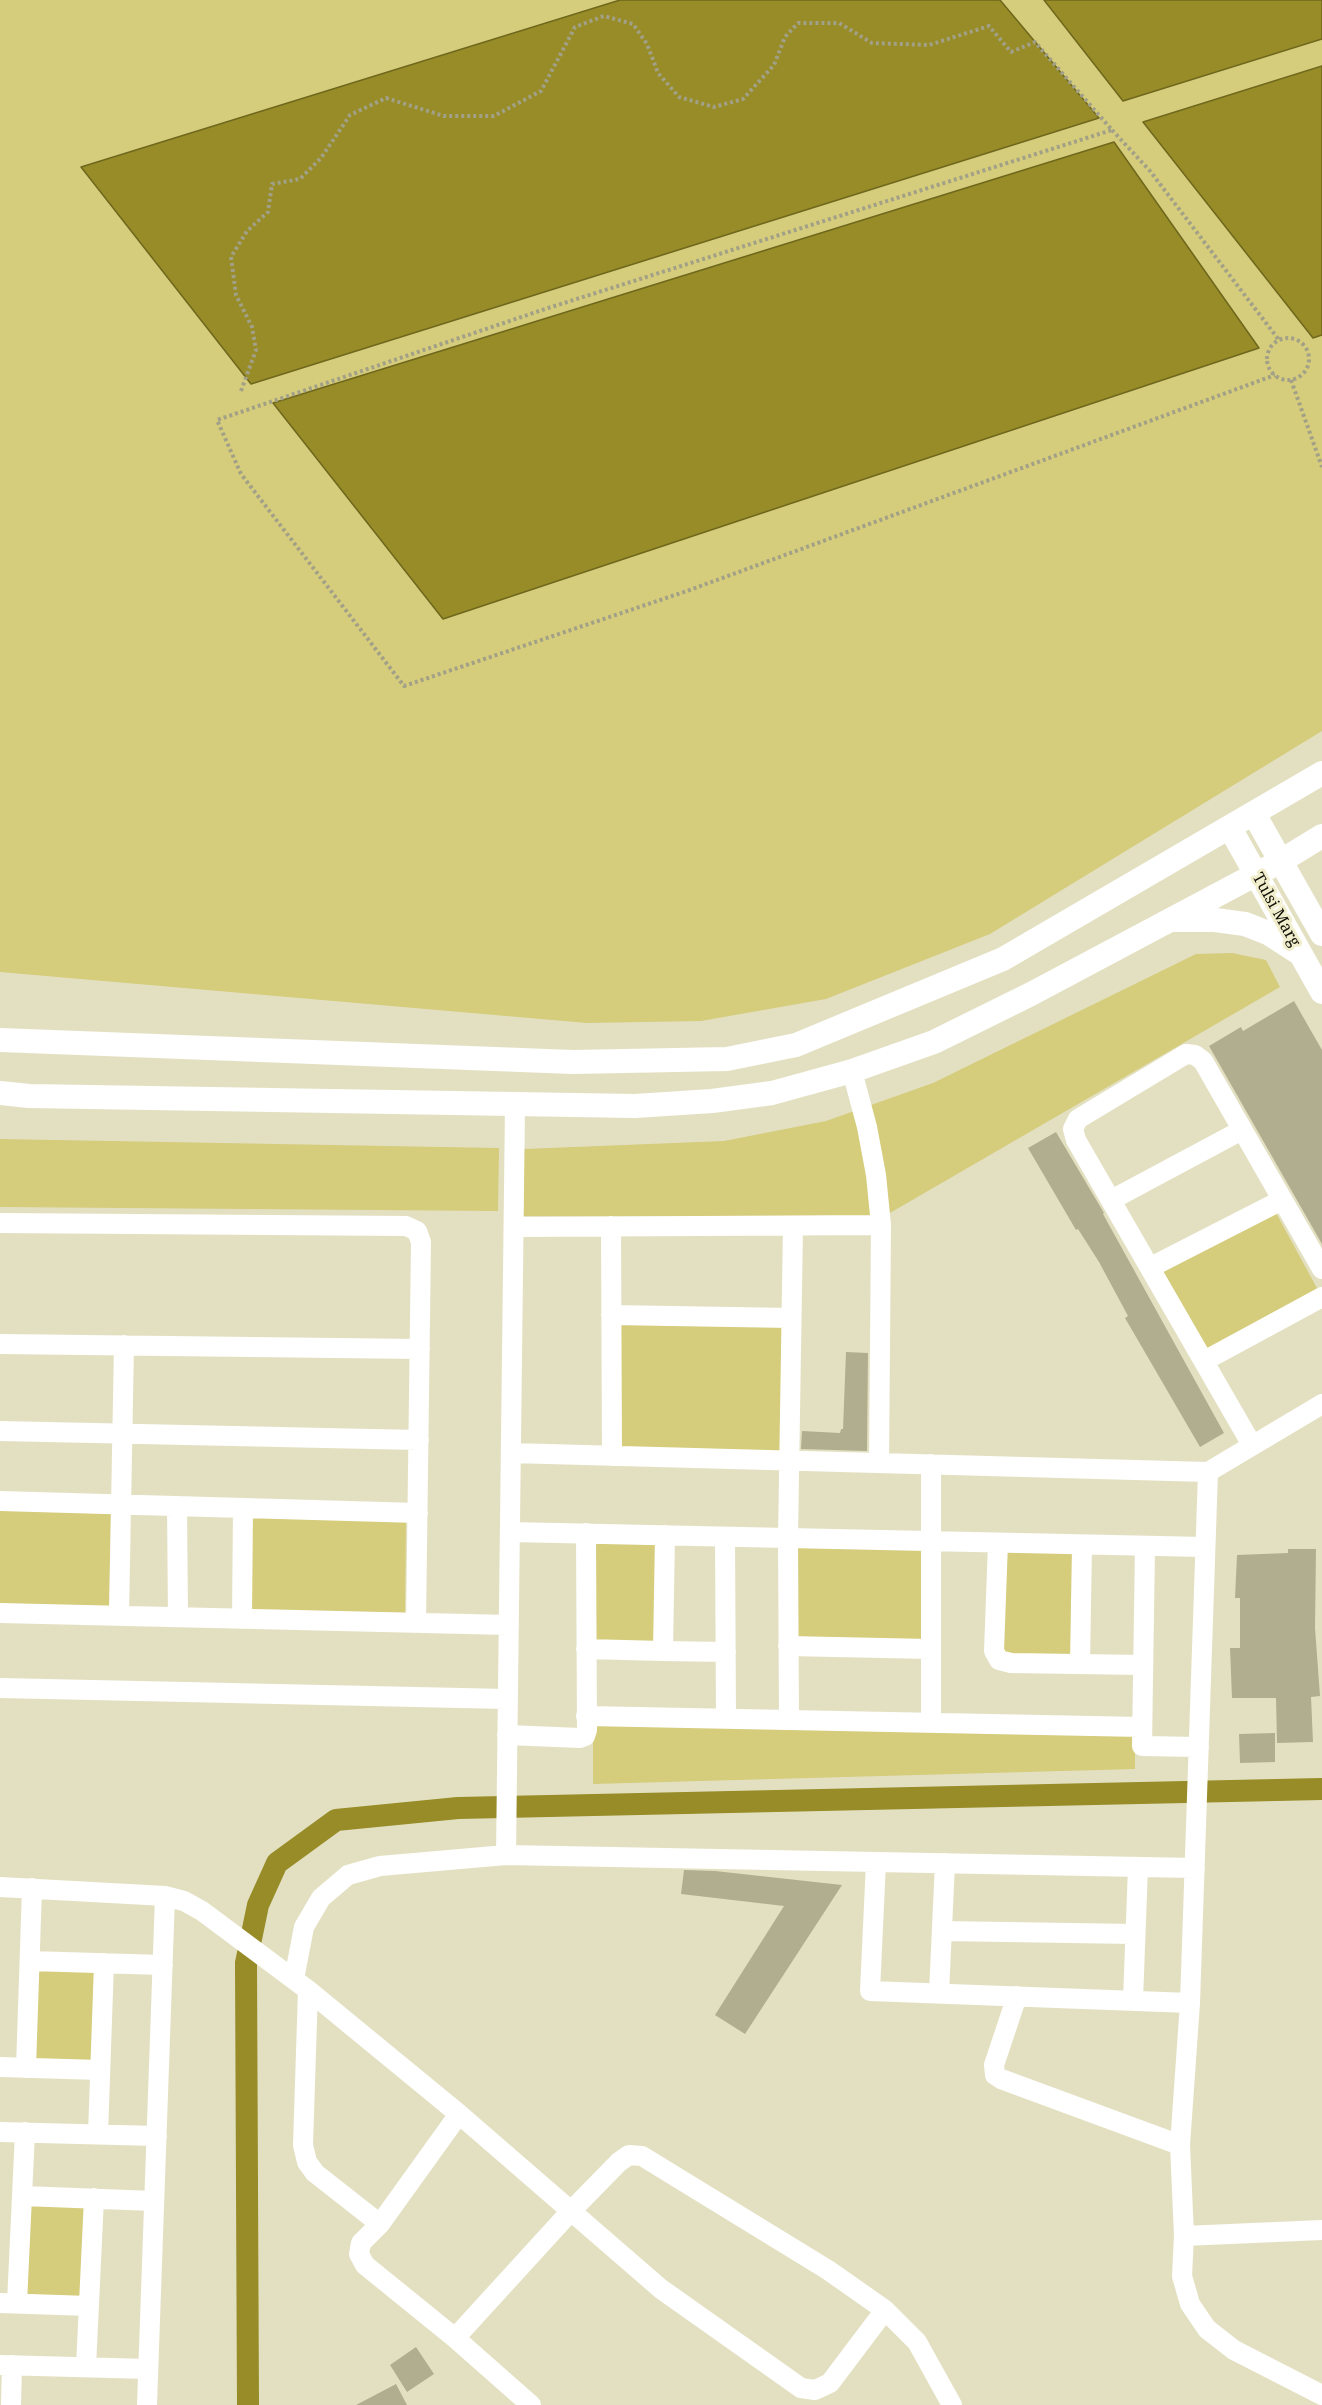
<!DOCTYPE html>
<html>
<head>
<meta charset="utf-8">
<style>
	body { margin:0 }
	canvas { display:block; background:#e3e0c1 }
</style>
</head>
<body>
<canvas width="1322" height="2405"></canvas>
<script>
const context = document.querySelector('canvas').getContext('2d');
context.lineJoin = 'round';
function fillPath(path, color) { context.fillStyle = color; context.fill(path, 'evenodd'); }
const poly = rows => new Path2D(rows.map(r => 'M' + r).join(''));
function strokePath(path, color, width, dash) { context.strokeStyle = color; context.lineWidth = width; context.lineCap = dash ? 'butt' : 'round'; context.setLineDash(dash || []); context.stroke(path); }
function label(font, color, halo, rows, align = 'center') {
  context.font = font + ' "Noto Serif",serif'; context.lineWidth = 6; context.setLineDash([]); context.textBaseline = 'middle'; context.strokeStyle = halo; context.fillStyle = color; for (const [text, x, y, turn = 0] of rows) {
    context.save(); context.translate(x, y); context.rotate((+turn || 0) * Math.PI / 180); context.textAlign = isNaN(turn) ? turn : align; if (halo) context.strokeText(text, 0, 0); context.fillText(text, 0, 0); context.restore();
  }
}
fillPath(poly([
	[0,0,1322,0,1322,731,990,934,826,999,701,1021,587,1023,0,972],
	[1232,953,1266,960,1280,987,883,1217,523,1216,524,1149,724,1141,826,1121,933,1083,1196,954],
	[0,1139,499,1148,498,1211,0,1207],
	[1275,1211,1318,1290,1206,1352,1163,1272],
	[618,1322,783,1324,781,1453,616,1450],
	[0,1508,111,1509,109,1609,0,1607],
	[249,1517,406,1519,405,1616,248,1614],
	[591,1538,661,1539,660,1647,589,1646],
	[793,1543,927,1544,926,1643,792,1642],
	[1003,1547,1077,1549,1075,1659,1002,1658],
	[593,1723,1135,1733,1135,1769,593,1784],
	[34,1966,99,1968,95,2065,30,2063],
	[25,2200,89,2202,85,2302,21,2299]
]), '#d5cc7c');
const water = poly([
	[620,0,1000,0,1099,118,251,384,81,167,620,0],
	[1044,0,1322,0,1322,39,1123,101,1044,0],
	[1322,66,1322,335,1313,338,1143,122,1322,66],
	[1114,142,1259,348,443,619,273,403,1114,142]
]);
fillPath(water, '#978c27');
strokePath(water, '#6f671d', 1.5);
strokePath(poly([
	[248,2405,246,1963,258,1905,277,1863,336,1820,458,1808,1322,1789]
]), '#978c27', 22);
fillPath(poly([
	[1294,1001,1322,1050,1322,1244,1209,1046,1241,1027,1243,1031],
	[1056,1132,1104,1213,1103,1214,1224,1433,1200,1447,1125,1318,1128,1316,1099,1262,1078,1229,1076,1230,1028,1148],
	[846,1352,868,1353,867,1451,801,1449,802,1431,840,1433,841,1429,843,1429],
	[1288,1549,1316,1549,1315,1628,1320,1696,1311,1697,1313,1742,1277,1743,1276,1698,1232,1698,1230,1648,1240,1648,1240,1598,1235,1598,1237,1555,1288,1553],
	[1275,1733,1275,1762,1240,1763,1239,1734],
	[684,1870,715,1871,842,1885,745,2034,715,2015,784,1906,681,1894],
	[416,2347,434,2374,407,2392,390,2365],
	[396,2384,407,2405,356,2405]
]), '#b1ae90');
strokePath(poly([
	[1112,130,1150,171,1279,340],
	'1267 359a21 21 0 1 1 42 0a21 21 0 1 1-42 0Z',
	[1291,380,1322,467],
	[241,391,256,350,252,327,236,295,231,257,247,231,268,212,272,184,300,179,321,158,350,115,386,98,444,116,494,116,541,91,575,27,604,16,633,24,647,44,658,73,679,97,714,107,743,99,774,65,785,37,798,23,839,23,872,43,929,45,989,26,1011,52,1035,42,1112,130,545,309,217,420,241,474,404,686,687,591,1275,375]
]), '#a2a087', 4, [3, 3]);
strokePath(poly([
	[852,1071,867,1127,876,1175,881,1225],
	[1113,1199,1242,1130],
	[0,1223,406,1226,417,1231,421,1242,416,1623],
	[611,1226,612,1456],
	[514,1227,881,1225,879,1463],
	[1151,1267,1282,1200],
	[611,1315,791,1318],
	[0,1344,420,1349],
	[1204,1361,1322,1297],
	[0,1431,419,1440],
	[1252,1445,1076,1140,1073,1129,1078,1119,1186,1054,1195,1055,1203,1061,1322,1269],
	[511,1453,1208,1472,1322,1404],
	[1208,1472,1190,2003,1180,2145,1184,2236,1182,2276,1190,2304,1207,2329,1234,2350,1322,2395],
	[0,1501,418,1513],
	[177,1506,178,1617],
	[510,1532,1205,1547],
	[725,1537,726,1719],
	[998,1543,994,1651,999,1660,1011,1663,1143,1665],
	[1145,1546,1142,1746,1199,1747],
	[0,1613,509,1625],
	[119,1616,124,1345],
	[242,1619,243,1508],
	[788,1646,930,1649],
	[586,1649,663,1651,665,1535],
	[663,1651,726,1652],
	[1080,1664,1082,1545],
	[0,1688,508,1699],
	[586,1716,1142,1727],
	[789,1720,788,1538,793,1226],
	[931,1722,931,1464],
	[507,1735,580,1738,585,1736,587,1730,586,1533],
	[506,1855,515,1106],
	[876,1862,870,1991,1190,2003],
	[0,1887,165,1896,184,1901,202,1911,308,1990,459,2114,661,2289,801,2388,815,2390,830,2383,885,2310],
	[942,1931,1135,1934],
	[30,1961,163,1965],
	[294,1979,304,1927,321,1898,348,1875,380,1866,506,1855,1195,1868],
	[308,1990,303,2145,307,2162,315,2173,380,2224],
	[939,1993,945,1863],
	[1017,1996,994,2065,995,2075,1001,2079,1180,2145],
	[1133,2000,1138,1867],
	[0,2067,100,2070],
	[26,2068,32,1888],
	[459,2114,380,2224,361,2243,359,2254,365,2265,455,2338,531,2405],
	[0,2132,157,2136],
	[98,2134,104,1963],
	[23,2196,154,2201],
	[1184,2236,1322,2230],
	[0,2303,89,2306],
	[17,2303,25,2132],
	[455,2338,571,2211,619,2162,629,2155,642,2156,828,2270,885,2310,917,2342,952,2405],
	[0,2365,148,2369],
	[86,2367,94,2198],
	[11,2405,12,2365],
	[147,2405,165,1896]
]), '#fff', 20);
strokePath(poly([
	[1254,814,1322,934],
	[1230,828,1322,992],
	[1173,920,1215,920,1245,924,1268,933,1299,953],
	[0,1040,573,1062,727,1059,796,1045,1003,959,1322,773],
	[0,1093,29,1096,635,1106,712,1101,772,1093,852,1071,934,1042,1031,994,1281,861,1322,836]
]), '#fff', 24);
label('16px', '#111006', '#f1eece', [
	["Tulsi Marg",1276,910,61]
]);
</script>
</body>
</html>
